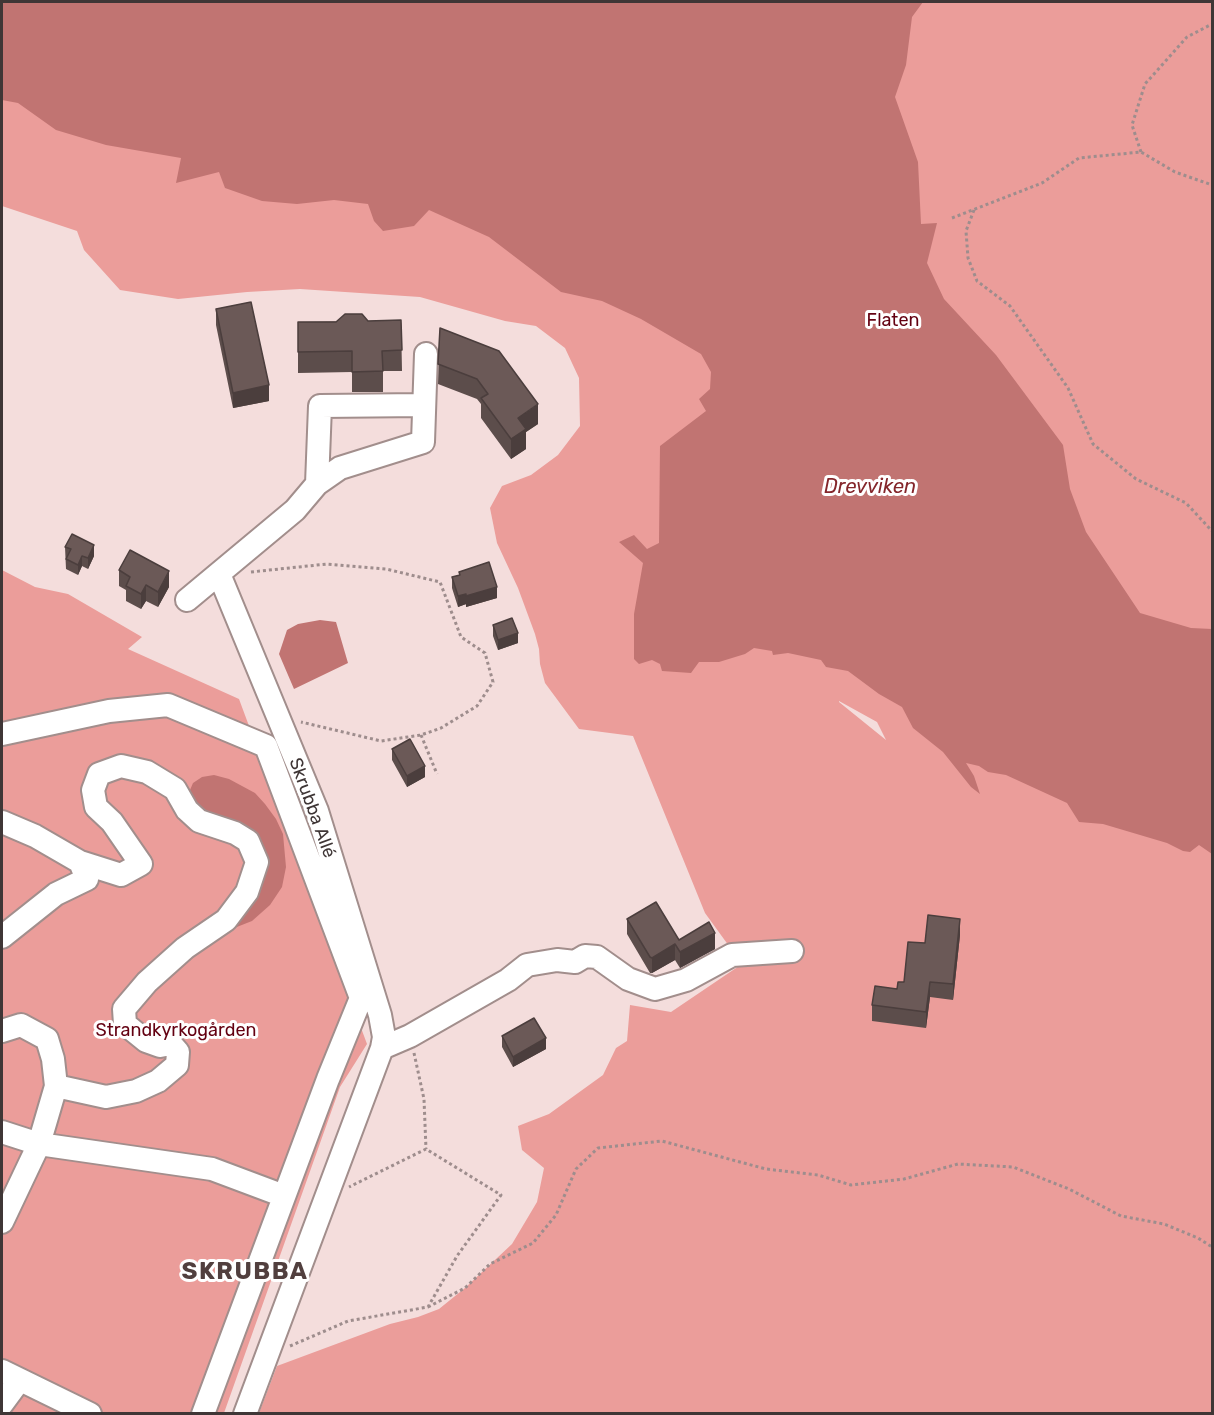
<!DOCTYPE html>
<html>
<head>
<meta charset="utf-8">
<style>
	body { margin:0 }
	#map { position:relative; width:1214px; height:1415px; overflow:hidden; background:#f4dddc; font-family:Rubik,sans-serif }
	canvas { display:block }
	.frame { position:absolute; inset:0; border:3px solid #3f3636; pointer-events:none }
</style>
</head>
<body>
<div id="map">
<canvas width="1214" height="1415"></canvas>
<div class="frame"></div>
</div>
<script>
const context = document.querySelector('canvas').getContext('2d');
context.lineJoin = 'round';
function fillPath(path, color) { context.fillStyle = color; context.fill(path, 'evenodd'); }
const poly = rows => new Path2D(rows.map(r => 'M' + r).join(''));
function strokePath(path, color, width, dash) { context.strokeStyle = color; context.lineWidth = width; context.lineCap = dash ? 'butt' : 'round'; context.setLineDash(dash || []); context.stroke(path); }
function label(font, color, halo, rows, align = 'center') {
  context.font = font + ' Rubik,sans-serif'; context.lineWidth = 6; context.setLineDash([]); context.textBaseline = 'middle'; context.strokeStyle = halo; context.fillStyle = color; for (const [text, x, y, turn = 0] of rows) {
    context.save(); context.translate(x, y); context.rotate((+turn || 0) * Math.PI / 180); context.textAlign = isNaN(turn) ? turn : align; if (halo) context.strokeText(text, 0, 0); context.fillText(text, 0, 0); context.restore();
  }
}
fillPath(poly([
	[2,2,1212,2,1212,1413,259,1413,277,1366,390,1324,418,1317,439,1309,465,1288,512,1244,537,1202,544,1168,522,1150,518,1126,549,1114,603,1075,616,1048,627,1041,630,1005,671,1012,742,964,705,913,633,736,579,729,545,683,540,664,539,649,535,634,518,588,497,543,490,508,502,486,531,475,558,455,580,426,579,378,565,348,536,326,505,321,420,297,300,289,247,292,178,299,120,290,84,250,77,231,2,206],
	[839,701,877,722,886,740,839,702],
	[2,570,35,587,68,594,142,637,128,649,239,699,367,1044,340,1087,224,1413,2,1413]
]), '#eb9d9a');
fillPath(poly([
	[2,2,923,2,912,17,906,65,895,97,918,162,921,224,937,223,927,263,944,299,996,355,1063,445,1070,489,1086,532,1140,613,1191,628,1212,629,1212,854,1199,845,1190,852,1183,851,1167,843,1103,824,1079,822,1067,803,1006,775,988,772,979,766,966,763,974,776,980,794,971,787,943,752,913,728,902,707,879,694,848,671,826,667,821,660,788,653,773,655,772,651,754,648,745,654,719,662,699,662,691,673,662,671,660,664,652,660,639,664,634,659,634,614,643,563,619,542,634,535,647,549,659,543,660,446,706,411,699,399,710,389,711,372,701,354,641,319,602,301,561,292,489,237,429,210,414,226,383,231,374,221,368,204,334,200,297,204,262,201,225,188,219,172,176,183,181,158,106,145,56,130,18,103,2,100],
	[320,620,336,622,348,663,294,689,279,654,287,630,298,624],
	[214,775,229,779,255,793,265,804,276,819,283,834,286,867,282,887,270,905,252,921,219,934,258,850,199,817,187,797,193,783,202,777]
]), '#c17472');
const minor = poly([
	[317,484,320,406,424,405],
	[219,574,317,811,380,1015,384,1037,382,1048,245,1414],
	[187,600,295,510,317,484,340,468,423,442,426,354],
	[2,734,109,711,168,705,266,746,361,998,328,1079,203,1414],
	[2,822,35,836,80,862,87,879,56,894,2,937],
	[2,1031,21,1025,47,1039,53,1059,56,1086,39,1144,2,1222],
	[382,1048,410,1036,508,980,527,965,557,960,575,962,585,956,597,957,628,979,655,989,686,980,732,955,792,951],
	[56,1086,106,1097,136,1091,158,1081,177,1065,178,1052,171,1044,160,1046,146,1041,125,1024,124,1009,147,982,185,948,226,920,247,892,257,862,248,841,235,833,199,821,187,810,175,789,147,772,121,766,99,774,93,790,96,807,112,822,141,864,121,875,80,862],
	[2,1132,39,1144,212,1169,284,1196],
	[2,1371,90,1414],
	[2,1404,19,1381]
]);
strokePath(minor, '#a28e8c', 26);
strokePath(poly([
	[1141,152,1132,125,1145,84,1187,37,1212,24],
	[974,210,966,231,968,258,977,281,1010,306,1068,388,1093,444,1136,479,1186,503,1212,531],
	[952,218,1042,183,1079,158,1141,152,1175,172,1212,185],
	[251,572,327,564,386,569,440,582,461,637,485,653,493,682,477,706,441,728,421,735,381,741,301,722],
	[421,735,437,774],
	[414,1053,424,1099,426,1149],
	[428,1307,465,1288,490,1264,533,1243,556,1215,576,1169,598,1148,662,1141,766,1169,818,1175,851,1185,904,1179,958,1164,1013,1167,1069,1189,1121,1216,1164,1224,1198,1238,1212,1247],
	[290,1346,348,1321,428,1307,457,1256,501,1195,426,1149,349,1187]
]), '#9e8d8d', 3, [3, 3]);
strokePath(minor, '#fff', 22);
fillPath(poly([
	[216,309,269,401,233,408,216,325],
	[401,320,402,371,383,371,383,392,352,392,352,372,298,373,298,322,368,321],
	[440,328,538,424,526,432,526,449,511,459,481,418,481,404,477,399,438,384],
	[65,547,94,556,88,569,82,566,78,575,66,569],
	[119,570,169,587,158,607,146,601,141,609,126,601,126,590,119,586],
	[459,572,497,598,466,607,466,604,458,607,452,588,452,577,459,575],
	[493,625,518,643,498,650,493,636],
	[392,749,425,777,407,787,392,760],
	[627,919,679,940,715,949,680,968,675,960,652,973,650,973,627,934],
	[960,935,953,1000,930,997,926,1028,872,1021,872,1005,897,989,904,982,925,943],
	[502,1036,546,1049,513,1067,502,1047]
]), '#5c4d4b');
fillPath(poly([
	[269,385,269,401,233,408,233,393],
	[538,404,538,424,526,432,526,449,511,459,511,439,518,418],
	[94,545,94,556,88,569,88,558],
	[82,556,82,566,78,575,78,565],
	[169,571,169,587,158,607,158,592],
	[146,585,146,601,141,609,141,594],
	[497,587,497,598,466,607,466,596],
	[466,594,466,604,458,607,458,596],
	[518,633,518,643,498,650,498,640],
	[425,766,425,777,407,787,407,776],
	[960,919,960,935,953,1000,953,984],
	[715,933,715,949,680,968,680,952],
	[675,944,675,960,652,973,652,958],
	[930,982,930,997,926,1028,926,1012],
	[546,1038,546,1049,513,1067,513,1057]
]), '#4b3e3d');
const building = poly([
	[251,302,269,385,233,393,216,309,251,302],
	[345,314,362,314,368,321,401,320,402,350,382,351,383,371,352,372,352,351,298,352,298,322,336,322,345,314],
	[440,328,499,351,538,404,518,418,526,429,511,439,481,398,488,394,477,379,438,364,440,328],
	[72,534,94,545,88,558,82,556,78,565,66,559,71,549,65,547,72,534],
	[130,550,169,571,158,592,146,585,141,594,126,586,130,577,119,570,130,550],
	[489,562,497,587,466,596,466,594,458,596,452,577,460,575,459,572,489,562],
	[512,618,518,633,498,640,493,625,512,618],
	[410,739,425,766,407,776,392,749,410,739],
	[656,902,679,940,709,922,715,933,680,952,675,944,652,958,650,957,627,919,656,902],
	[928,915,960,919,953,984,930,982,926,1012,872,1005,875,986,897,989,898,982,904,982,908,942,925,943,928,915],
	[534,1018,546,1038,513,1057,502,1036,534,1018]
]);
fillPath(building, '#6b5957');
strokePath(building, '#4b3e3d', 1.5);
label('18px', '#630011', '#fff', [
	["Flaten",893,321],
	["Strandkyrkogården",176,1031]
]);
label('18px', '#3f3636', '#fff', [
	["Skrubba Allé",312,808,70]
]);
label('italic 20px', '#84262b', '#fff', [
	["Drevviken",870,487]
]);
context.letterSpacing = '1.5px';
label('bold 24px', '#513f3e', '#fff', [
	["SKRUBBA",245,1272]
]);
context.letterSpacing = '0px';
</script>
</body>
</html>
